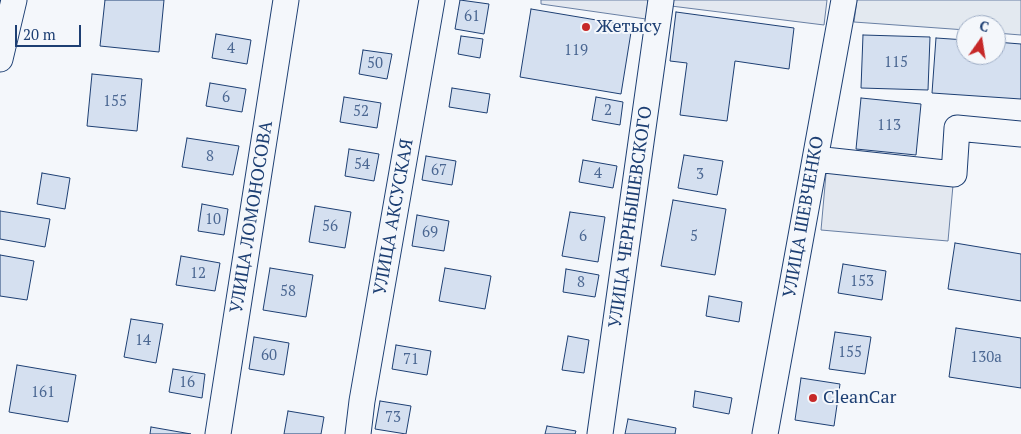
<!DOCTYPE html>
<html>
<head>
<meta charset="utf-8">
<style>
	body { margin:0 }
	#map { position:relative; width:1021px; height:434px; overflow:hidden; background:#f4f7fb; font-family:"PT Serif",serif }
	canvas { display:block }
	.north { position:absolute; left:956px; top:15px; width:50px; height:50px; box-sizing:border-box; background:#f4f7fb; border:1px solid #9eadc5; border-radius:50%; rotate:13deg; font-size:14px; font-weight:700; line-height:20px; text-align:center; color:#1d3f73 }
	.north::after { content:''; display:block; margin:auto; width:18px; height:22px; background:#c62828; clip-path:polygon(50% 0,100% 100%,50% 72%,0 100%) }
	.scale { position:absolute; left:15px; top:25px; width:66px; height:22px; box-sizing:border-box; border:2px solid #1d3f73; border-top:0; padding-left:6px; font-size:15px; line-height:18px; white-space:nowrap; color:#1d3f73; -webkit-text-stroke:4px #f4f7fb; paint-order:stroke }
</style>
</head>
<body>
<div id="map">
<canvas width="1021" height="434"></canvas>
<div class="north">С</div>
<div class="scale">20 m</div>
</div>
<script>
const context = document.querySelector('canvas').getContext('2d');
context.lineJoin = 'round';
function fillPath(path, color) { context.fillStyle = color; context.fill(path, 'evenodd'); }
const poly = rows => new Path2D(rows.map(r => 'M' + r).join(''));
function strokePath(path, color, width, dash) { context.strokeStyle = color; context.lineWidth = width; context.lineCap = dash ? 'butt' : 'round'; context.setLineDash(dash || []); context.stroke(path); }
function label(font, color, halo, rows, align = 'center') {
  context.font = font + ' "PT Serif",serif'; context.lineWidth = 4; context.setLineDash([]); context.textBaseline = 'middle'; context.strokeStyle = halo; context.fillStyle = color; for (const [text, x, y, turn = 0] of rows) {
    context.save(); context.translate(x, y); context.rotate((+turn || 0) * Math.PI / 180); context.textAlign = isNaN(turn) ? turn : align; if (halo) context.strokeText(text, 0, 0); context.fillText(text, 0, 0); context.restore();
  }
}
const green = poly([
	[857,0,1021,0,1021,35,996,33,996,25,966,25,966,30,854,22,857,0]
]);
fillPath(green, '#e3e9f0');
strokePath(green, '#687fa3', 1);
const parking = poly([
	[541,0,648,0,646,19,541,4,541,0],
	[671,0,827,0,824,25,671,6,671,0],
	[827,163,954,174,948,241,821,230,827,163]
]);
fillPath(parking, '#e3e8f0');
strokePath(parking, '#687fa3', 1);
const building = poly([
	[105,0,164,0,159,52,100,46,105,0],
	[460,0,489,4,484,34,455,29,460,0],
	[531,9,632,26,621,94,520,77,531,9],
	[676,12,794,28,789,69,735,61,727,121,680,115,687,63,670,61,676,12],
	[216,34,251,40,247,64,212,58,216,34],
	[863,35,930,37,928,90,861,88,863,35],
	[461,36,483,39,480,58,458,54,461,36],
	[936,38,966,40,966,55,996,55,996,42,1021,44,1021,99,932,93,936,38],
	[363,50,392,54,387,79,359,74,363,50],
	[92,74,142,79,137,131,87,126,92,74],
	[210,83,246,89,242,112,206,106,210,83],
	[452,88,490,94,487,113,449,107,452,88],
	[344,97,381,103,377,128,340,122,344,97],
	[596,97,623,102,620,125,592,120,596,97],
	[861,98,921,104,916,155,856,149,861,98],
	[187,138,239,146,233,175,182,167,187,138],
	[349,149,379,154,374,181,345,176,349,149],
	[684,155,723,161,717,195,678,188,684,155],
	[426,156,456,161,452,185,422,180,426,156],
	[583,160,617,166,613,188,579,182,583,160],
	[42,173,70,178,65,209,37,204,42,173],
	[673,200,726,209,715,275,661,266,673,200],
	[202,204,228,209,224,235,198,231,202,204],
	[315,206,351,212,345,248,309,242,315,206],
	[0,211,50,219,45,247,0,239,0,211],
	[570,212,605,217,598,262,562,256,570,212],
	[417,215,449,221,444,251,412,246,417,215],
	[955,243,1021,254,1021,301,948,289,955,243],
	[0,255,34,261,27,300,0,296,0,255],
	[181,256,220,263,215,291,176,285,181,256],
	[843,264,886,271,882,300,838,293,843,264],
	[270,268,313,275,306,317,263,310,270,268],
	[445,268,491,276,485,309,439,301,445,268],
	[566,269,599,275,595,297,563,292,566,269],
	[709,296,742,302,739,322,706,316,709,296],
	[131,319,163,324,156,363,124,357,131,319],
	[956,328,1021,338,1021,388,949,377,956,328],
	[835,332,871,337,865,374,829,369,835,332],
	[568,336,589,340,584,373,562,370,568,336],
	[254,337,289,343,284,375,249,369,254,337],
	[396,345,431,351,427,375,392,369,396,345],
	[17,365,76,375,68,422,9,412,17,365],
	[173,369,205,374,202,398,169,392,173,369],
	[801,378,840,384,834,426,795,420,801,378],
	[695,391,732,398,729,414,693,407,695,391],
	[380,401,411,406,406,434,375,429,380,401],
	[288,411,324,417,321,434,284,434,288,411],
	[628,419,676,428,675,434,625,434,628,419],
	[547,426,576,431,575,434,545,434,547,426],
	[151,427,191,434,150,434,151,427]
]);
fillPath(building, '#d5e0f0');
strokePath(building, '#1d3f73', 1);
const minor = poly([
	[0,59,14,0],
	[815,159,954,174,957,128,1021,134],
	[218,434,286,0],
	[358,434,362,401,432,0],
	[600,434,661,0],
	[765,434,844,0]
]);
strokePath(minor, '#1d3f73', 27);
strokePath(minor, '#f4f7fb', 25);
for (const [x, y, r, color] of [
	[586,27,5,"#c62828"],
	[813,398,5,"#c62828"]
]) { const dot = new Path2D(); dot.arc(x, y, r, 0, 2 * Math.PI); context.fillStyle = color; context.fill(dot); strokePath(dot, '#f4f7fb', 2); }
label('15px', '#4b6792', null, [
	["61",472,17],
	["4",231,49],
	["119",576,51],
	["115",896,63],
	["50",375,64],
	["6",226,98],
	["155",115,102],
	["2",608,111],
	["52",361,112],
	["113",889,126],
	["8",210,157],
	["54",362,165],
	["67",439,171],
	["4",598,174],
	["3",700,175],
	["10",213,220],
	["56",330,227],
	["69",430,233],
	["6",583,237],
	["5",694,237],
	["12",198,274],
	["153",862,282],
	["8",581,283],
	["58",288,292],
	["14",143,341],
	["155",850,353],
	["60",269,356],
	["130а",986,358],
	["71",411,360],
	["16",187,383],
	["161",43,393],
	["73",393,418]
]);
label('18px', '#1d3f73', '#f4f7fb', [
	["Жетысу",596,27],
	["CleanCar",823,398]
], 'left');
label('18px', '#1d3f73', '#f4f7fb', [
	["УЛИЦА ЛОМОНОСОВА",252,217,-81],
	["УЛИЦА АКСУСКАЯ",394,217,-80],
	["УЛИЦА ЧЕРНЫШЕВСКОГО",631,217,-82],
	["УЛИЦА ШЕВЧЕНКО",804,217,-80]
]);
</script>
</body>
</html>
